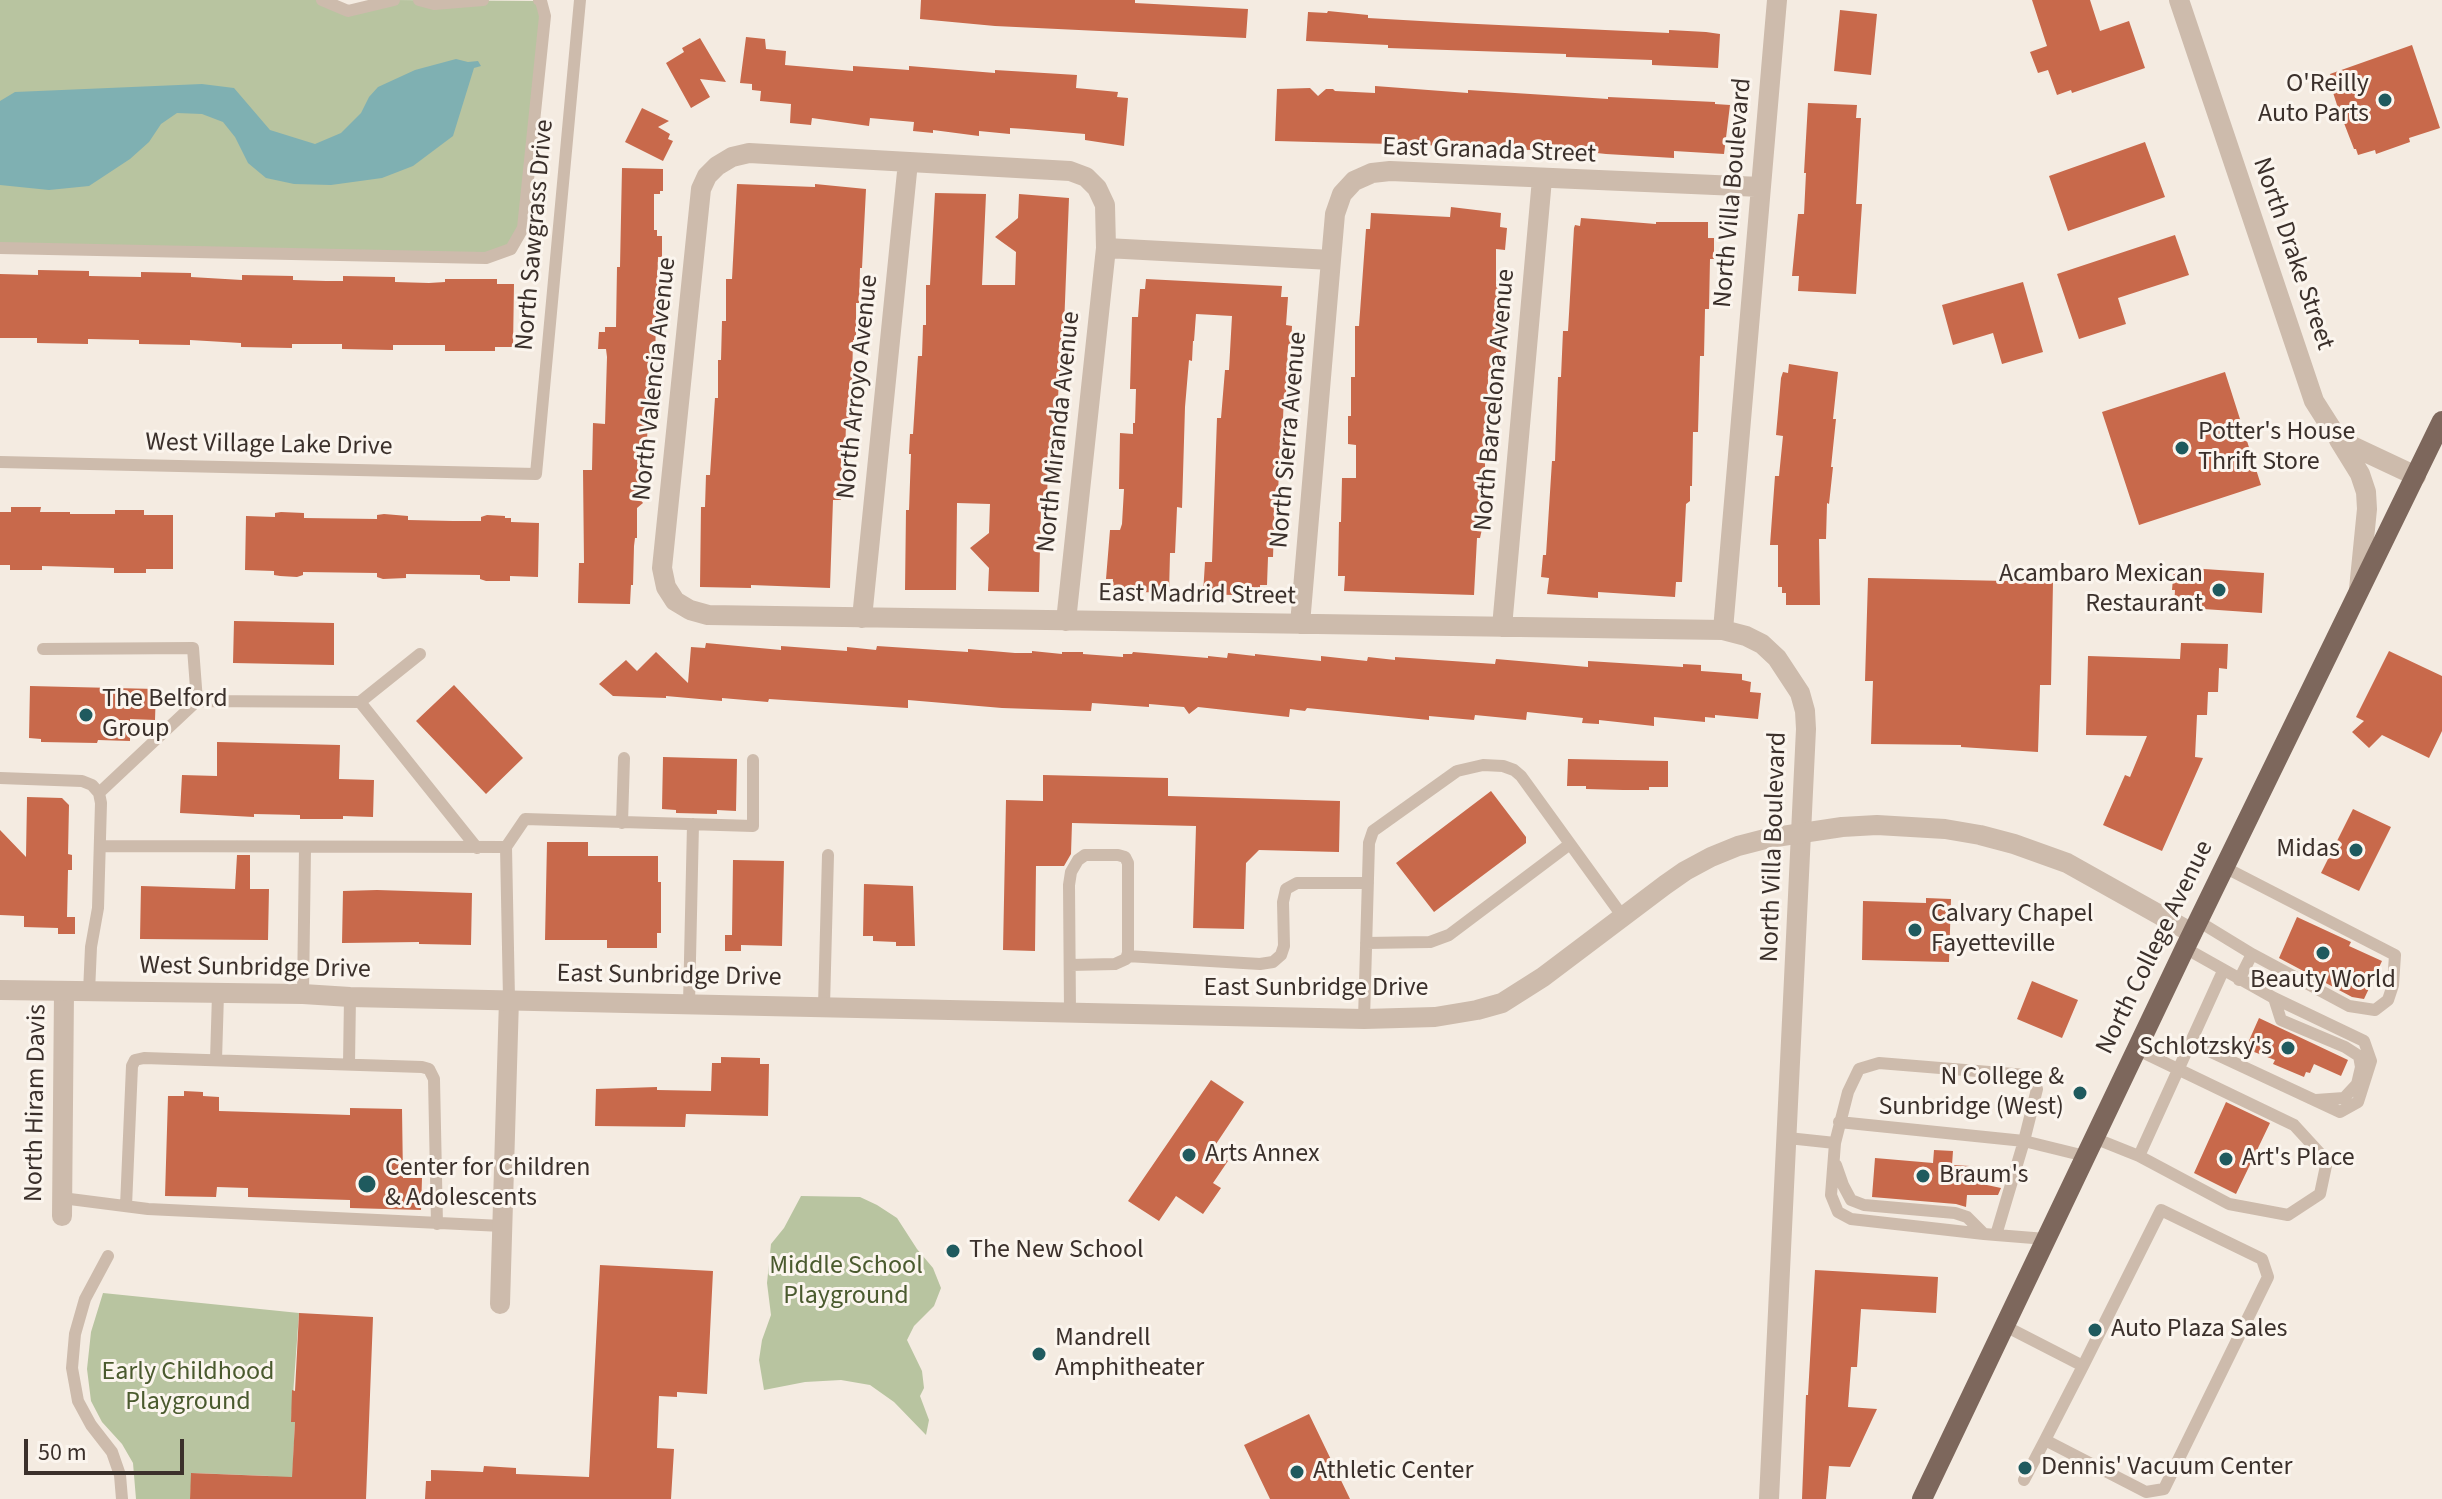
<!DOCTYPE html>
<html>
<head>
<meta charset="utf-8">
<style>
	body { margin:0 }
	#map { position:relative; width:2442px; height:1499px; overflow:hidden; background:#f4ebe1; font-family:"Source Sans 3",sans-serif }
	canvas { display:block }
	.scale { position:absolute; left:24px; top:1439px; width:160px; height:36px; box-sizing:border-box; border:4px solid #3b302b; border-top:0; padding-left:10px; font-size:24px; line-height:28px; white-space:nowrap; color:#3b302b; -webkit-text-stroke:6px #fbf5ee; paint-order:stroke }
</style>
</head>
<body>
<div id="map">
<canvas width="2442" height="1499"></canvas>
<div class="scale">50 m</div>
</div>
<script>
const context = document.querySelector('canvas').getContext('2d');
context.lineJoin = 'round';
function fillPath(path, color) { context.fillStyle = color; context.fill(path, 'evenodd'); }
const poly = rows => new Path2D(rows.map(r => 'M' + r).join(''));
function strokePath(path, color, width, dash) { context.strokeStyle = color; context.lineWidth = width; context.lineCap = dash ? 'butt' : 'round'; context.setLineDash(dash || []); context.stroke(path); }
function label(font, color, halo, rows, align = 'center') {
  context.font = font + ' "Source Sans 3",sans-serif'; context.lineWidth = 6; context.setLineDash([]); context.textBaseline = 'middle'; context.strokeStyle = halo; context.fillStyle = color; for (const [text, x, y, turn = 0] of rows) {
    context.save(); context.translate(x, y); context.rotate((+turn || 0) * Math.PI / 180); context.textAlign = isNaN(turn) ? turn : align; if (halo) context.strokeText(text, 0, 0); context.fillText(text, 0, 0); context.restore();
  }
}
fillPath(poly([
	[0,0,322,0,348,11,394,0,541,1,523,228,511,249,486,258,0,245],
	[801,1196,860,1197,877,1205,897,1218,917,1249,933,1268,941,1288,934,1306,914,1326,907,1340,922,1371,924,1388,920,1396,929,1420,926,1435,894,1402,870,1385,841,1380,805,1382,764,1390,759,1360,762,1340,771,1315,767,1283,771,1244,784,1228],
	[103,1293,299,1313,291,1422,295,1422,292,1485,269,1476,192,1473,190,1499,136,1499,133,1463,122,1444,102,1422,91,1401,87,1369,91,1332]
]), '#b8c4a0');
fillPath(poly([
	[456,59,468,62,478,61,481,66,474,68,453,136,413,166,382,178,331,185,294,184,266,178,248,163,235,137,223,122,202,114,177,113,161,124,149,142,130,159,89,186,49,190,0,185,0,101,15,92,202,84,234,88,270,130,315,144,341,133,361,113,369,97,378,87,415,70]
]), '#7fb0b2');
fillPath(poly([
	[921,0,1135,0,1135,3,1248,9,1246,38,995,26,920,19],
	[2032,0,2090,0,2100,31,2129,21,2145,68,2072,93,2071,90,2057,95,2048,70,2038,73,2030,52,2047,46],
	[1840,10,1877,14,1871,75,1834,71],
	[1328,11,1368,15,1368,18,1456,23,1669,33,1669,30,1706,32,1720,34,1718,68,1652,65,1652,60,1566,57,1566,54,1388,48,1388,45,1306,41,1308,12,1327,13],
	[746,37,765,39,766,49,786,51,785,65,853,71,853,66,909,70,909,66,995,73,995,70,1077,75,1076,88,1118,92,1117,97,1128,98,1124,146,1085,140,1085,134,1026,129,1010,128,1010,134,979,131,979,136,933,130,933,133,913,131,914,122,870,118,869,126,812,118,811,125,790,123,791,104,760,101,761,91,752,90,752,84,740,83],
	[700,38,726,82,700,79,710,97,691,108,666,63,684,52,682,48],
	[2412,45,2440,128,2409,138,2410,142,2376,154,2375,150,2358,155,2356,149,2354,149,2337,105,2329,80,2332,79,2330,74],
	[1375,86,1468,93,1468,90,1608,99,1608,97,1715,102,1715,104,1730,105,1724,154,1674,151,1674,158,1606,154,1532,146,1532,150,1501,149,1436,142,1436,146,1391,141,1391,144,1275,141,1277,89,1310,88,1318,96,1326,89,1333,89,1335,91,1375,93],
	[1808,103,1857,105,1856,118,1861,118,1856,204,1862,204,1856,294,1798,291,1799,276,1792,276,1798,214,1804,214,1806,173,1804,173],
	[642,108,669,121,658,127,670,134,668,139,673,141,663,161,625,142],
	[2145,142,2165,197,2068,231,2049,176],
	[622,168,663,169,663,191,660,191,660,194,654,194,654,230,657,230,657,236,662,236,662,257,658,257,655,357,649,357,647,446,644,446,644,453,641,453,640,499,643,503,637,508,637,538,635,538,634,546,633,585,631,585,630,604,578,603,579,563,584,563,583,470,592,470,593,423,605,424,607,357,606,349,598,349,599,332,605,332,605,327,616,327,617,267,620,267],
	[737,184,815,187,815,184,866,189,862,268,860,268,859,303,856,303,856,340,853,340,852,383,849,383,849,422,846,422,845,461,842,461,841,500,833,500,830,588,751,585,751,588,700,587,701,507,705,507,706,475,710,475,715,398,718,398,718,360,721,360,722,321,726,321,726,279,732,279],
	[935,193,986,194,982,285,1015,285,1016,252,995,237,1018,218,1019,194,1069,198,1062,379,1059,379,1055,457,1048,457,1047,505,1041,505,1039,592,988,591,989,568,970,548,989,533,990,504,957,503,956,590,905,590,906,510,909,510,911,454,909,454,910,434,913,434,918,356,922,356,923,325,926,325,926,285,930,285],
	[1451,207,1501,213,1500,227,1507,228,1505,250,1496,249,1496,284,1503,284,1501,352,1496,352,1496,380,1488,380,1487,429,1485,429,1485,492,1482,529,1480,538,1477,538,1474,595,1344,591,1345,576,1338,576,1339,522,1341,522,1342,478,1356,478,1356,445,1348,444,1348,416,1351,416,1351,377,1355,377,1355,326,1359,326,1366,229,1370,229,1371,213,1450,217],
	[1581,218,1656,224,1656,222,1708,222,1708,238,1714,238,1714,259,1710,259,1709,309,1705,309,1704,356,1700,356,1698,432,1693,432,1692,486,1690,486,1690,501,1686,504,1682,582,1676,582,1675,597,1598,592,1598,598,1547,594,1549,578,1541,577,1543,555,1546,555,1552,461,1555,461,1558,377,1561,377,1563,331,1568,331,1574,228,1575,225,1580,226],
	[2175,235,2189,275,2118,298,2126,324,2079,339,2057,274],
	[38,270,89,271,89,276,141,277,141,272,191,273,191,277,242,280,242,275,293,276,293,280,326,281,343,281,343,276,395,277,395,282,429,283,445,282,445,279,497,279,497,284,514,284,513,347,495,347,495,351,445,351,445,345,393,345,393,350,342,349,342,344,292,344,292,348,241,347,241,343,190,340,190,345,139,344,139,340,88,339,88,344,37,343,37,338,0,338,0,274,38,275],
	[1146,279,1282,286,1281,297,1288,297,1286,325,1292,326,1291,346,1288,346,1286,394,1284,394,1282,443,1280,443,1278,495,1275,495,1273,557,1268,557,1267,585,1260,585,1260,596,1203,594,1205,562,1212,562,1217,418,1221,418,1225,370,1229,370,1232,316,1196,314,1194,341,1193,341,1192,361,1189,360,1185,407,1182,508,1177,507,1175,553,1170,553,1169,593,1112,591,1113,579,1106,579,1110,530,1120,530,1122,524,1124,489,1119,489,1120,433,1133,434,1133,423,1135,423,1136,389,1130,389,1132,317,1138,317,1140,289,1145,289],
	[2023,282,2043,352,2002,364,1993,333,1953,345,1942,305],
	[1789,364,1838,372,1833,419,1836,419,1831,467,1833,467,1829,504,1827,503,1826,539,1819,539,1820,605,1786,605,1786,593,1782,593,1782,587,1778,587,1778,545,1770,545,1775,476,1779,476,1783,436,1776,435,1781,378,1783,372,1788,373],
	[2225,372,2261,485,2139,525,2102,412],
	[11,507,41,507,40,512,70,512,70,514,115,514,115,510,144,510,144,515,173,515,173,569,146,569,146,573,114,573,114,568,42,566,42,570,10,570,10,565,0,565,0,512,11,512],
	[281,512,304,513,304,518,377,519,377,515,384,514,408,516,408,520,453,521,481,521,481,517,487,515,505,516,505,518,511,518,511,522,539,523,538,577,510,576,510,581,486,581,480,579,480,575,406,574,406,578,383,579,377,577,377,573,303,572,303,575,297,577,280,576,274,575,274,571,245,570,246,516,275,517,275,513],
	[2174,567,2264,573,2262,613,2174,607,2175,590,2172,590],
	[1868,578,2053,582,2051,685,2040,685,2038,752,1961,747,1961,745,1871,744,1873,681,1865,681],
	[234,621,334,623,334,665,233,663],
	[706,643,781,650,781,646,847,651,847,647,876,650,877,646,968,652,968,649,1015,653,1032,653,1032,651,1062,654,1062,652,1083,652,1083,654,1123,657,1123,654,1132,654,1133,652,1208,658,1208,656,1227,658,1228,653,1255,656,1255,654,1321,661,1321,656,1367,661,1368,657,1395,660,1395,657,1495,664,1496,659,1588,667,1588,661,1683,667,1683,664,1701,665,1701,671,1742,674,1742,680,1751,682,1750,692,1761,693,1758,719,1715,715,1715,718,1705,717,1705,722,1654,717,1654,726,1599,720,1599,724,1582,723,1583,718,1527,712,1526,720,1475,715,1474,720,1429,716,1429,720,1307,708,1305,711,1290,709,1289,717,1198,707,1189,714,1184,707,1149,704,1149,707,1092,703,1091,711,1002,708,908,700,908,708,769,699,768,702,722,698,722,701,666,696,666,698,613,696,599,684,626,660,637,671,656,652,688,683,691,647,705,648],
	[2181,643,2228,644,2227,669,2219,668,2218,692,2208,692,2207,715,2197,715,2195,757,2203,758,2162,851,2103,825,2125,775,2130,777,2147,736,2086,735,2088,656,2180,659],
	[2389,651,2442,676,2442,731,2429,758,2382,735,2369,748,2352,732,2364,721,2356,717],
	[454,685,523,758,486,794,416,721],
	[30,686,156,689,155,720,130,719,130,741,98,740,97,743,41,742,41,739,29,738],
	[217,742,340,745,339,779,374,780,373,817,343,816,343,819,300,819,300,815,254,814,254,817,180,813,182,775,217,776],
	[663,757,737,759,736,811,717,810,717,814,676,813,676,810,662,809],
	[1568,759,1668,761,1668,787,1649,787,1649,790,1623,790,1586,789,1586,786,1567,786],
	[1043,775,1168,778,1168,796,1340,801,1339,852,1259,850,1246,863,1244,929,1193,928,1196,826,1072,823,1071,854,1064,866,1036,866,1035,951,1003,950,1006,800,1043,801],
	[1491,791,1526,837,1526,843,1434,912,1396,863],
	[27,797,62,798,69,805,68,854,72,855,72,870,68,870,67,917,75,917,75,934,58,934,58,928,24,927,24,916,0,915,0,830,26,857],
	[2353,809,2391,827,2359,891,2321,873],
	[547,842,588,842,588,856,658,856,658,882,661,882,661,933,657,933,657,948,607,948,607,940,545,940],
	[237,855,250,855,250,889,269,889,268,940,140,939,141,886,235,889],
	[733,860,784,861,782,946,741,945,741,951,725,951,725,935,732,935],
	[864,884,913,886,915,946,896,946,896,942,873,941,873,936,863,936],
	[377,890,472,893,471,945,419,944,419,942,342,943,343,891],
	[1926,898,1951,899,1949,962,1862,960,1863,901,1926,903],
	[2297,917,2351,942,2349,946,2382,961,2364,999,2352,997,2279,958],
	[2032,981,2078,1000,2062,1038,2017,1019],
	[2259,1018,2348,1060,2341,1076,2314,1064,2310,1073,2306,1072,2304,1077,2273,1064,2275,1060,2249,1050,2250,1047,2247,1045],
	[721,1057,760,1058,760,1064,769,1064,768,1116,686,1114,685,1127,595,1126,596,1089,657,1087,657,1090,711,1091,712,1063,721,1063],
	[1211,1080,1244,1102,1212,1150,1228,1161,1213,1183,1221,1188,1203,1214,1176,1196,1159,1221,1128,1201],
	[184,1091,203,1092,203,1096,219,1097,219,1111,350,1115,350,1108,402,1109,403,1178,422,1178,421,1210,350,1208,350,1200,248,1197,248,1188,217,1187,216,1197,165,1196,168,1096,184,1096],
	[2226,1102,2270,1123,2236,1194,2194,1173],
	[1934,1150,1953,1151,1952,1165,1970,1166,1968,1181,2001,1188,1998,1195,1967,1195,1966,1207,1956,1204,1872,1197,1875,1158,1933,1163],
	[600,1265,713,1271,707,1394,677,1392,677,1397,659,1396,657,1448,674,1449,671,1499,425,1499,426,1481,431,1481,431,1470,483,1472,484,1466,516,1468,516,1474,589,1477],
	[1815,1270,1938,1277,1936,1313,1861,1309,1857,1367,1851,1367,1848,1407,1877,1409,1850,1467,1829,1466,1826,1499,1802,1499,1806,1395,1808,1395],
	[299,1313,373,1317,366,1499,190,1499,191,1473,292,1477,295,1422,291,1422,292,1390,295,1391],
	[1309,1414,1350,1499,1270,1499,1244,1445]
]), '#c8694b');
strokePath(poly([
	[322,0,348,11,394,0],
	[419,0,434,4,483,0],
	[0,248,486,258,511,249,523,228,545,16,541,1,539,0],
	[0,462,536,474,580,0],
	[43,649,193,648,197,701],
	[360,702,420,654],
	[0,778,82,781,92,785,99,793,101,803,98,908,91,947,89,992],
	[99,793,197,701,360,702,477,848],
	[622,823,624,758],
	[100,846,506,847,509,999],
	[506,847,525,819,753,826,753,760],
	[2224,867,2395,955,2393,985,2388,1000,2375,1010,2349,1006,2252,954],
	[2198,921,2252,954,2239,980],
	[1366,943,1430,942,1449,935,1570,844],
	[2185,948,2274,998,2364,1041,2371,1061,2358,1102,2340,1112,2192,1043],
	[1127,956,1260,964,1273,962,1281,955,1284,946,1283,902,1286,889,1297,883,1368,883],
	[1070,965,1115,964,1126,959,1128,953,1128,863,1125,857,1118,855,1085,855,1078,860,1071,872,1069,885,1070,1012],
	[303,994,305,848],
	[2274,998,2281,1020,2345,1047,2359,1056,2361,1067,2357,1084,2344,1098,2316,1100],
	[689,1004,693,824],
	[824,1006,828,855],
	[1364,1019,1369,843,1373,831,1457,771,1483,765,1503,766,1514,770,1521,776,1623,917],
	[216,1060,218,994],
	[349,1064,350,997],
	[1839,1122,2024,1141,2085,1156],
	[1788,1138,1835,1143],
	[2094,1138,2139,1156,2229,1204,2288,1215,2320,1194,2327,1161,2294,1125,2136,1049],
	[2139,1156,2223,971],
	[1836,1165,1843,1185,1851,1200,1864,1205,1955,1213,1967,1217,1984,1234],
	[62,1198,148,1209,502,1226],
	[126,1206,132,1066,135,1060,144,1058,422,1067,429,1069,434,1079,437,1224],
	[1996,1235,2024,1141,2037,1089,2026,1075,1879,1063,1859,1069,1848,1092,1835,1143,1831,1195,1838,1212,1851,1219,1984,1234,1996,1235,2046,1239],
	[108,1256,85,1299,75,1334,72,1368,78,1401,91,1425,112,1452,120,1475,122,1499],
	[2005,1326,2083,1366,2161,1210,2262,1259,2268,1277,2164,1489,2146,1492,2045,1440,2083,1366],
	[2024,1480,2045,1440]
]), '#cdbbac', 12);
strokePath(poly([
	[862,618,908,162],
	[1066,621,1106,248],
	[1300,624,1331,260],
	[1502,627,1542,179],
	[1723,630,708,615,690,610,675,601,666,587,662,568,701,189,707,176,717,166,732,157,749,153,1070,171,1086,177,1097,188,1105,205,1106,248,1331,260,1335,214,1342,194,1354,181,1372,173,1390,171,1761,187],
	[62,1216,64,991],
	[500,1304,509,999],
	[1769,1499,1806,729,1805,711,1800,693,1777,658,1762,644,1746,636,1723,630,1777,0]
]), '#cdbbac', 20);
strokePath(poly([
	[2179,0,2314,401,2335,434,2350,445,2416,476],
	[2339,440,2360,474,2366,492,2367,509,2359,589],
	[0,990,303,994,350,997,1364,1019,1435,1017,1477,1010,1502,1003,1543,977,1665,885,1685,871,1711,857,1738,846,1769,838,1842,827,1877,825,1945,829,1980,835,2014,844,2067,863,2192,933]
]), '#cdbbac', 20);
strokePath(poly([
	[1922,1499,2185,948,2442,421]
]), '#7d675c', 20);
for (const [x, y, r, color] of [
	[2385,100,8,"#1f5a5e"],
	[2182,448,8,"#1f5a5e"],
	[2219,590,8,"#1f5a5e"],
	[86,715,8,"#1f5a5e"],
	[2356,850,8,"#1f5a5e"],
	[1915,930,8,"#1f5a5e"],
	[2323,953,8,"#1f5a5e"],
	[2288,1048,8,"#1f5a5e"],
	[2080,1093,8,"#1f5a5e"],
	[1189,1155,8,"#1f5a5e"],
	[2226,1159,8,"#1f5a5e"],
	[1923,1176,8,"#1f5a5e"],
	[367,1184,10,"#1f5a5e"],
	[953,1251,8,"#1f5a5e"],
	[2095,1330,8,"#1f5a5e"],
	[1039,1354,8,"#1f5a5e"],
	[2025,1468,8,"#1f5a5e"],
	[1297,1472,8,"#1f5a5e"]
]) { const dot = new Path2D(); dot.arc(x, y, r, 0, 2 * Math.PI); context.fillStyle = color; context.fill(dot); strokePath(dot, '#fbf5ee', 3); }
label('26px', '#3b302b', '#fbf5ee', [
	["O'Reilly",2369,85,"right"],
	["Auto Parts",2369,115,"right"],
	["Potter's House",2198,433],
	["Thrift Store",2198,463],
	["Acambaro Mexican",2203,575,"right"],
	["Restaurant",2203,605,"right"],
	["The Belford",102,700],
	["Group",102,730],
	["Midas",2340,850,"right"],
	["Calvary Chapel",1931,915],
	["Fayetteville",1931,945],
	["Beauty World",2323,981,"center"],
	["Schlotzsky's",2272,1048,"right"],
	["N College &",2064,1078,"right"],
	["Sunbridge (West)",2064,1108,"right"],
	["Arts Annex",1205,1155],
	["Art's Place",2242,1159],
	["Center for Children",385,1169],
	["& Adolescents",385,1199],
	["Braum's",1939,1176],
	["The New School",969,1251],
	["Auto Plaza Sales",2111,1330],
	["Mandrell",1055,1339],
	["Amphitheater",1055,1369],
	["Dennis' Vacuum Center",2041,1468],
	["Athletic Center",1313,1472]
], 'left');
label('26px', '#3b302b', '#fbf5ee', [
	["East Granada Street",1489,152,2],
	["North Villa Boulevard",1734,193,-85],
	["North Sawgrass Drive",536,235,-85],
	["North Drake Street",2292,254,71],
	["North Valencia Avenue",656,379,-84],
	["North Arroyo Avenue",859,387,-84],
	["North Barcelona Avenue",1496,400,-85],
	["North Miranda Avenue",1060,432,-84],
	["North Sierra Avenue",1290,440,-85],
	["West Village Lake Drive",269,446,1],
	["East Madrid Street",1197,596,1],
	["North Villa Boulevard",1775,847,-88],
	["North College Avenue",2156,948,-64],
	["West Sunbridge Drive",255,969,1],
	["East Sunbridge Drive",669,977,1],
	["East Sunbridge Drive",1316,989],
	["North Hiram Davis",37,1103,-89]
]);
label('26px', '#4a5a2e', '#fbf5ee', [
	["Middle School",846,1267],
	["Playground",846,1297],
	["Early Childhood",188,1373],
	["Playground",188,1403]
]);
</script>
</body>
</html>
